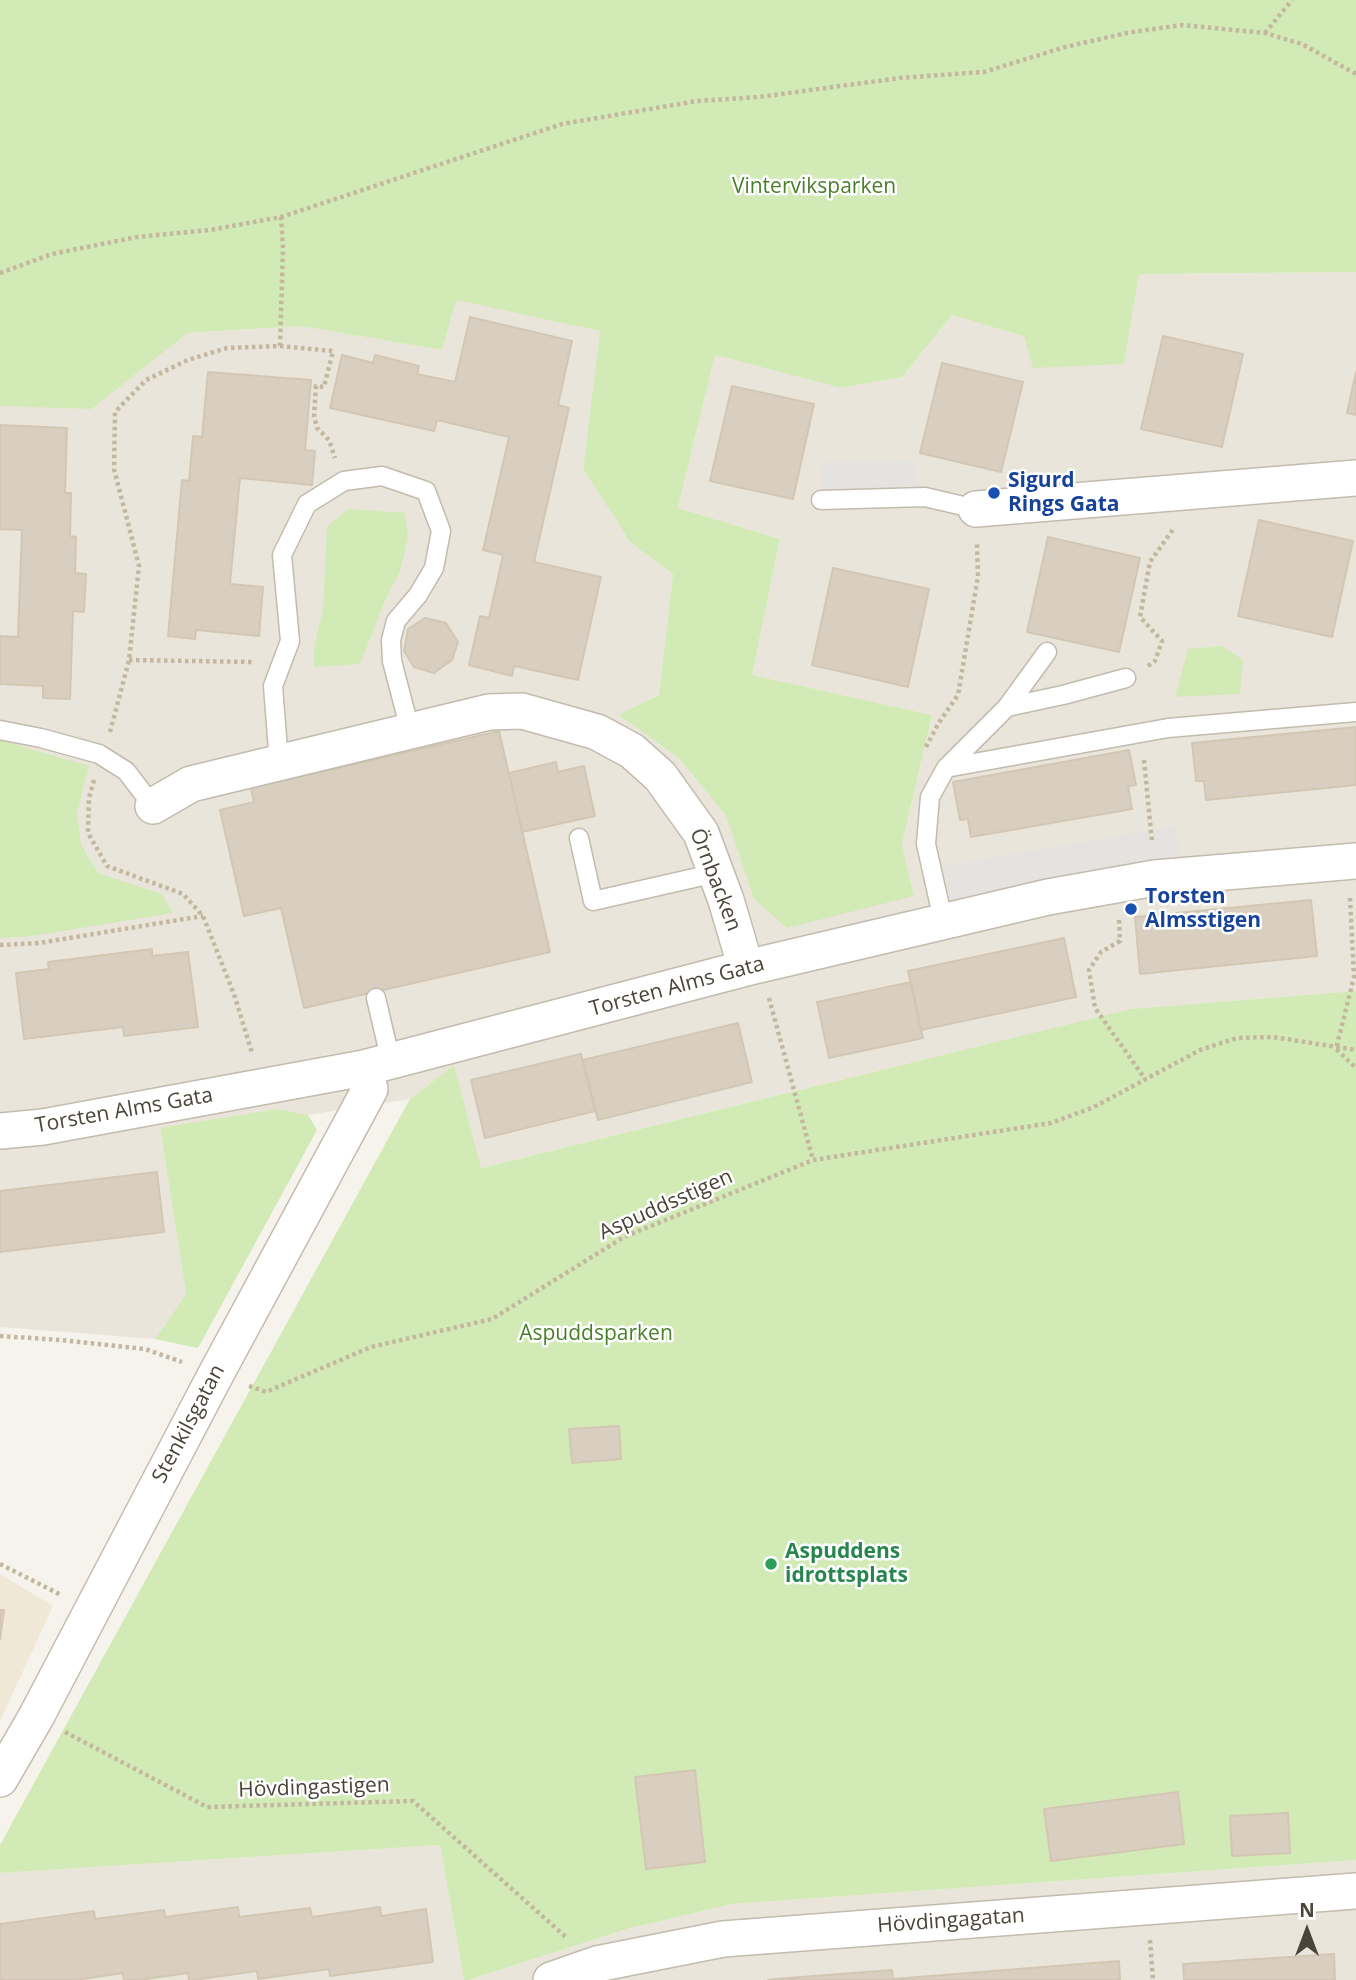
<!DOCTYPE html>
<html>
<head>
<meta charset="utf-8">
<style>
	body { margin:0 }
	#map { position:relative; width:1356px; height:1980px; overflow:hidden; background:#f6f3ec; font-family:"Open Sans",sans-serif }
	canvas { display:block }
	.north { position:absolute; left:1272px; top:1896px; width:70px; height:70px; -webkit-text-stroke:5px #fff; paint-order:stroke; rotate:0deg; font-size:19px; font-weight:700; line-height:28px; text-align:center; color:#4b4439 }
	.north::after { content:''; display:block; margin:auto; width:24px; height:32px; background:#4b4439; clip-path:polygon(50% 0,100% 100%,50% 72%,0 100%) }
</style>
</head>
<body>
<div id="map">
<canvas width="1356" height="1980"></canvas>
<div class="north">N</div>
</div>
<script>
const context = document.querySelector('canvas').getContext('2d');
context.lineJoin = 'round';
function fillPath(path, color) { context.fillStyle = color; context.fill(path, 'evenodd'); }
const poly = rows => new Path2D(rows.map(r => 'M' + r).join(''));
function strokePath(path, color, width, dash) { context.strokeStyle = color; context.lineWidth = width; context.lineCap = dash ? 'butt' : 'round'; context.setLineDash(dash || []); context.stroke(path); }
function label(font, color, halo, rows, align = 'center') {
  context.font = font + ' "Open Sans",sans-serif'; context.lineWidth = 5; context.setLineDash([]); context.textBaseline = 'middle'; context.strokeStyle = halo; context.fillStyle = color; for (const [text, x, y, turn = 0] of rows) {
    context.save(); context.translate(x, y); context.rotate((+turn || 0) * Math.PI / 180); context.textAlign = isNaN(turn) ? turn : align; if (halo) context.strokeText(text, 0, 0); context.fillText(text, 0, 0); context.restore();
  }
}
fillPath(poly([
	[1356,272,1356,991,1130,1009,480,1168,454,1065,410,1099,308,1115,277,1109,160,1129,186,1294,155,1339,0,1327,0,406,91,408,188,333,300,326,442,350,455,299,600,331,583,469,630,542,673,574,659,695,620,715,679,758,726,816,754,899,914,896,902,846,932,715,752,675,780,539,678,508,715,355,841,388,902,377,952,315,1124,363,1139,274],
	[440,1845,464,1980,0,1980,0,1873],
	[1356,1860,1356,1980,468,1980,627,1929,732,1904]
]), '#eae5da');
fillPath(poly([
	[0,1574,53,1606,0,1721]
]), '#efe8d6');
fillPath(poly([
	[0,0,1356,0,1356,272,1139,274,1124,364,1033,368,1024,336,952,315,902,377,841,388,715,355,678,508,780,539,752,675,932,715,902,845,914,896,787,928,754,899,726,816,679,758,619,715,659,695,673,574,630,542,583,469,600,331,456,300,442,350,300,326,188,333,91,409,0,406],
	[349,509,405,513,408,538,400,571,385,600,360,664,314,667,314,647,323,609,327,526],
	[1222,646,1243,660,1240,694,1175,697,1188,649],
	[0,740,89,766,77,813,81,845,98,873,162,894,173,913,32,936,0,938],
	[1356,991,1356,1860,732,1904,627,1929,468,1980,464,1980,440,1845,0,1873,0,1845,410,1099,454,1065,481,1168,1130,1009],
	[277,1109,308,1115,317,1130,198,1348,155,1339,186,1294,160,1128]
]), '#d2eab5');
fillPath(poly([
	[915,460,918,499,823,502,822,462],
	[1175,826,1184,877,953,920,944,866]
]), '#e5e3e0');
const building = poly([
	[470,317,572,341,558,405,569,408,534,562,601,577,578,680,514,666,512,676,469,665,480,616,489,618,503,555,483,550,509,437,437,420,434,431,330,408,342,355,373,363,375,355,419,366,417,374,455,382,470,317],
	[1163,336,1243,354,1222,447,1141,429,1163,336],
	[942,363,1023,382,1001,472,920,453,942,363],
	[208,372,311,380,305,450,315,451,312,485,240,478,230,584,263,587,259,636,196,630,195,639,168,636,182,480,189,481,193,436,202,437,208,372],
	[1356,372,1356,415,1347,413,1356,372],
	[732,386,814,404,793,499,710,481,732,386],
	[0,425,67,428,65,493,71,493,70,536,76,537,75,573,86,574,84,612,73,611,70,699,43,698,43,686,0,684,0,636,18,637,22,530,0,529,0,425],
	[1259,520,1353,541,1332,637,1238,616,1259,520],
	[1048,537,1140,558,1119,652,1027,632,1048,537],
	[833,568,929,589,908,687,812,665,833,568],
	[425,618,446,623,458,642,452,660,434,673,414,667,404,651,408,629,425,618],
	[1356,727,1356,785,1206,800,1204,781,1196,781,1192,743,1356,727],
	[499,731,550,952,304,1008,281,908,244,916,220,810,254,802,251,788,499,731],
	[1129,750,1136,785,1128,786,1132,809,971,837,968,819,960,820,953,782,1129,750],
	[556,762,558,772,584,766,595,816,522,832,509,773,556,762],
	[1311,900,1317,956,1140,974,1135,917,1311,900],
	[1064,938,1076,997,921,1030,908,971,1064,938],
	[152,949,152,956,188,952,198,1027,124,1036,123,1027,24,1039,16,973,49,969,48,962,152,949],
	[911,982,923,1038,829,1058,817,1002,911,982],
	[738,1023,752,1082,598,1120,583,1060,738,1023],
	[581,1054,595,1111,485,1138,471,1080,581,1054],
	[157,1172,164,1232,0,1252,0,1191,157,1172],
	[619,1426,621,1459,572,1463,569,1429,619,1426],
	[0,1610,4,1610,0,1639,0,1610],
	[695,1770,705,1862,646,1869,635,1777,695,1770],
	[1178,1792,1184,1844,1051,1861,1044,1809,1178,1792],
	[1288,1813,1290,1853,1232,1856,1230,1816,1288,1813],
	[238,1907,239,1917,310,1908,312,1917,380,1907,381,1916,426,1909,433,1962,330,1976,329,1969,258,1979,257,1971,193,1980,189,1980,188,1973,139,1980,124,1980,123,1973,76,1980,0,1980,0,1924,94,1911,95,1919,164,1910,165,1917,238,1907],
	[1334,1954,1335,1980,1184,1980,1183,1964,1334,1954],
	[1119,1961,1120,1980,893,1980,893,1979,1119,1961],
	[892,1970,893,1980,768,1980,776,1979,892,1970]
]);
fillPath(building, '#d8cfc1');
strokePath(building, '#d3c7b4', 2);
const lane = poly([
	[821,500,925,497,976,509],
	[1007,707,1063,695,1126,678],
	[0,730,41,738,99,754,126,771,153,806],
	[279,763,273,686,290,641,282,555,307,504,344,481,382,476,426,491,441,531,434,568,418,595,396,621,391,640,392,661,410,730],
	[946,768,1007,707,1047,652],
	[579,838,593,901,716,873],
	[943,920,926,844,930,797,946,768,1168,728,1356,712],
	[376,998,391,1062]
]);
const street = poly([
	[976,509,1356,478],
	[153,806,191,784,489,712,522,711,597,732,632,751,660,776,701,833,726,900,746,968],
	[0,1131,43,1127,364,1068,746,968,1048,897,1155,878,1356,861],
	[0,1779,36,1717,216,1374,370,1089,364,1068],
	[551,1980,597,1964,723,1939,1356,1891]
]);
strokePath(lane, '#c2bbae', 21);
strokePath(street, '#c2bbae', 38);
strokePath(poly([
	[1265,33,1292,0],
	[0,273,52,254,137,237,210,230,281,217,562,124,697,101,759,97,900,78,984,72,1065,47,1127,33,1182,25,1265,33,1302,44,1356,74],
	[280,346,333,351,324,387,316,386,314,416,317,428,329,440,335,458],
	[129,660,254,662],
	[1148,666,1155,661,1162,641,1140,617,1150,562,1174,528],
	[110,732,129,660,139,566,114,469,115,412,146,380,188,360,227,348,280,346,283,249,281,217],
	[926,747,938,724,958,695,978,576,977,543],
	[1144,760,1152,842],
	[94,780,89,798,88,833,107,866,183,894,203,916,234,994,252,1053],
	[1350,898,1354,977,1336,1049,1356,1068],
	[1119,920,1120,941,1101,952,1089,970,1095,1008,1145,1079],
	[0,945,39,943,203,916],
	[769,998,813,1160],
	[0,1336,61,1340,145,1349,182,1362],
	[249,1386,266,1392,371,1347,492,1319,624,1237,813,1160,1051,1123,1094,1107,1200,1050,1237,1038,1273,1037,1356,1050],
	[0,1564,61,1595],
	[65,1732,207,1807,413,1801,567,1938],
	[1150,1940,1153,1980]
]), '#c4b79f', 4.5, [3.5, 3.5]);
strokePath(lane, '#fff', 18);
strokePath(street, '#fff', 35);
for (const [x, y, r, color] of [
	[994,493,7,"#1a4fb4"],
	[1131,909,7,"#1a4fb4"],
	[771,1564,7,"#2e9e5b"]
]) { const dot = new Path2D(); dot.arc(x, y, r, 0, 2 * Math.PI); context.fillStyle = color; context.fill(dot); strokePath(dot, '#fff', 2.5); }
label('21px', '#4a7f2a', '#fff', [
	["Vinterviksparken",814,187],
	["Aspuddsparken",596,1334]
]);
label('bold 21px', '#164399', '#fff', [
	["Sigurd",1008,481],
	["Rings Gata",1008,505],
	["Torsten",1145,897],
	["Almsstigen",1145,921]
], 'left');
label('21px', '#4b4439', '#fff', [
	["Örnbacken",715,880,69],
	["Torsten Alms Gata",677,987,-15],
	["Torsten Alms Gata",124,1111,-10],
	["Aspuddsstigen",666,1205,-24],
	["Stenkilsgatan",189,1424,-62],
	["Hövdingastigen",314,1788,-2],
	["Hövdingagatan",951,1921,-4]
]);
label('bold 21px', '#27864d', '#fff', [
	["Aspuddens",785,1552],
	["idrottsplats",785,1576]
], 'left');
</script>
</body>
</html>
